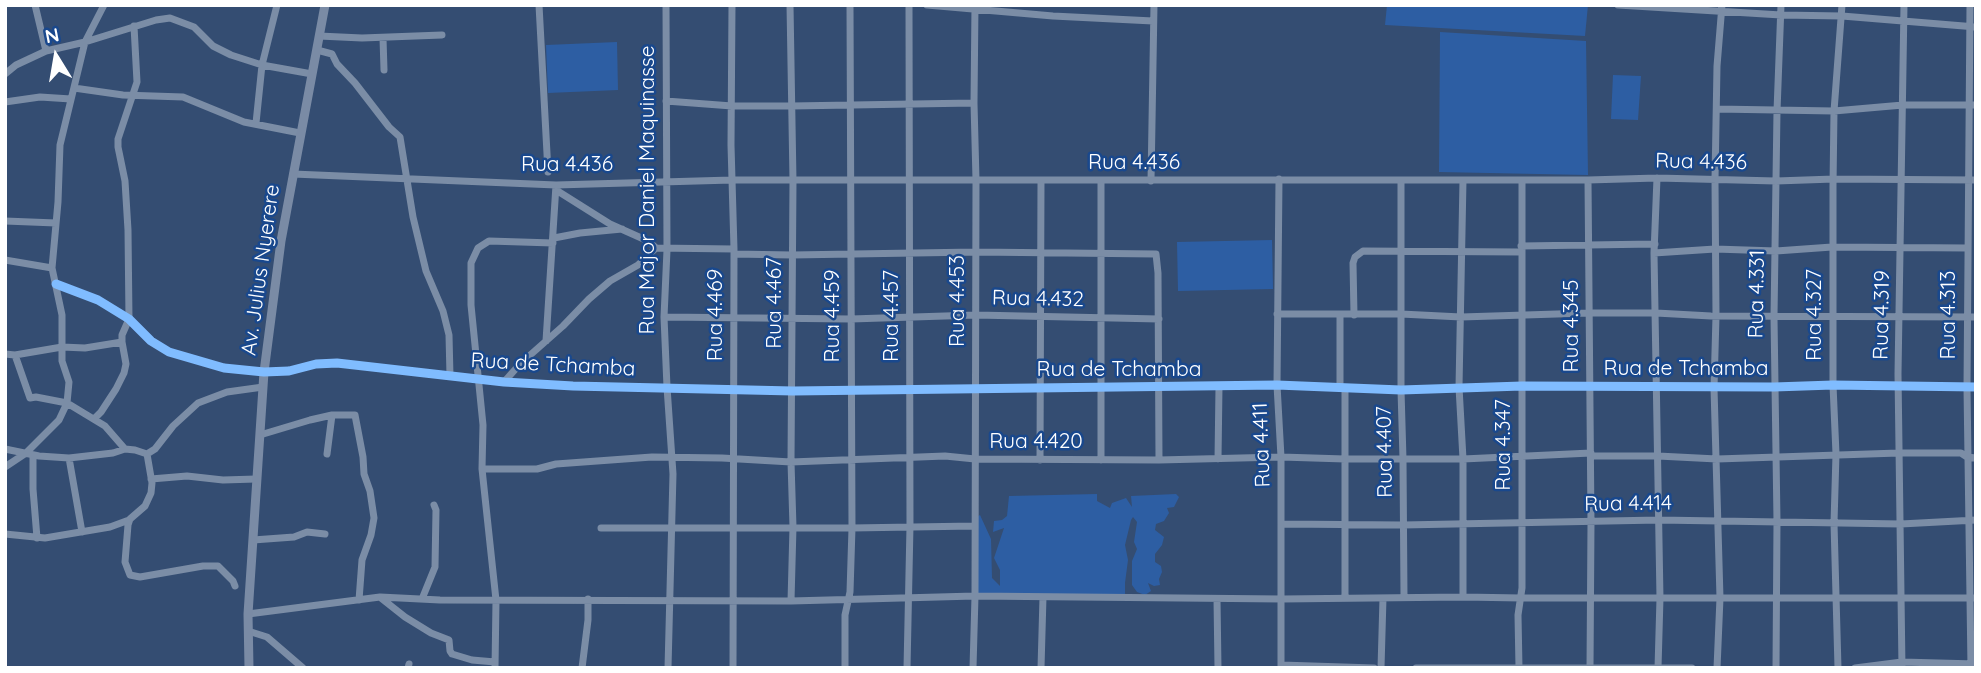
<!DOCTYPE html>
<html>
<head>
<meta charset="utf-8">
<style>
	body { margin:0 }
	#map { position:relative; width:1981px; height:673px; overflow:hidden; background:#344d72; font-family:Quicksand,sans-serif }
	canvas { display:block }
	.frame { position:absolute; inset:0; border:7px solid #fff; pointer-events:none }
	.north { position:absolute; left:21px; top:21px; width:70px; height:70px; -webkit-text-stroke:5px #19488d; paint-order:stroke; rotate:349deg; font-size:19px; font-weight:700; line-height:28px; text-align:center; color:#fff }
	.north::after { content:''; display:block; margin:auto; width:24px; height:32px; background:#fff; clip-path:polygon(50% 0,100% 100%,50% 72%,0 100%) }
</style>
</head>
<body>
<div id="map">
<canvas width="1981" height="673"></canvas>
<div class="frame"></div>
<div class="north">N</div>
</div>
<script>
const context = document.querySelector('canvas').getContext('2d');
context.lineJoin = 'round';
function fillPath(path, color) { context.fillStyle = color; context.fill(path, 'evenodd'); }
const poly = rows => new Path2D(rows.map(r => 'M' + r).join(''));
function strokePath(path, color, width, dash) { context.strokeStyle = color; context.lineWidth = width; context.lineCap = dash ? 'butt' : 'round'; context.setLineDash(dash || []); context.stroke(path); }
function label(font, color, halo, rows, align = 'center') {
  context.font = font + ' Quicksand,sans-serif'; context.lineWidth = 5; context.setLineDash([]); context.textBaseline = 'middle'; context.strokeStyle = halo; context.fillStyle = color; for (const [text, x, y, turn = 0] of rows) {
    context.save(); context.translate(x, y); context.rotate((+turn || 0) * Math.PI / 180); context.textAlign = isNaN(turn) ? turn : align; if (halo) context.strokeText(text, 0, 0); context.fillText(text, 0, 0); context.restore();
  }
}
fillPath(poly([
	[1387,5,1588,5,1585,36,1385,25],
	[1440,32,1586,41,1588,175,1439,172],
	[617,42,618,90,548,93,546,45],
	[1613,75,1641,76,1638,120,1611,119],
	[1272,240,1273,289,1178,291,1177,242],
	[1097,494,1097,501,1110,508,1112,503,1126,498,1132,507,1131,496,1176,494,1179,497,1174,507,1167,508,1169,513,1164,521,1156,524,1155,530,1164,537,1162,545,1155,554,1155,562,1161,566,1162,572,1159,579,1160,585,1154,586,1148,583,1151,591,1145,595,1137,592,1132,585,1132,561,1137,549,1134,542,1137,522,1133,517,1131,520,1125,545,1128,560,1125,583,1125,594,975,594,977,517,980,515,991,539,992,578,1000,586,1000,570,994,558,1004,528,993,532,994,521,1002,520,1007,516,1009,496]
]), '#2d5ea3');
strokePath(poly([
	[35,5,46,51],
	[539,5,548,172],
	[666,5,667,250,664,317,667,387,673,474,668,668],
	[732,5,731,145,734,249,733,668],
	[790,5,793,181,791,462,793,527,791,601],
	[927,5,1053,16,1153,21],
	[1618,5,1781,15,1842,16,1976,27],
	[1970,5,1967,388,1971,668],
	[319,36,362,38,442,35],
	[383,38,384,70],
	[317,50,332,54,337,64,355,83,389,127,400,137,413,217,426,271,443,311,449,335,450,376],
	[5,74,16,65,46,51,85,42,156,20,170,18,194,27,213,46,231,55,262,65,312,74],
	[74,88,123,95,183,97,244,122,300,133],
	[666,101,732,106,791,106,974,103],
	[5,102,40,97,71,99],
	[1717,109,1834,111,1903,105,1976,105],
	[256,123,262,65,277,5],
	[293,174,556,185,732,180,1588,180,1657,178,1776,181,1834,179,1976,180],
	[1657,178,1654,253,1660,598,1658,668],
	[1279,179,1277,385,1281,457,1281,668],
	[1401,180,1401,390,1403,459,1404,597],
	[1463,180,1459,387,1463,459,1463,597],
	[1588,180,1591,523,1590,668],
	[1151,181,1154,5],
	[556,190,610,224,648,241,656,248],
	[5,221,56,223],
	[554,238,580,233,622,229],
	[1521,246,1655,244],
	[1654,253,1715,249,1776,251,1832,247,1967,248],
	[734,254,792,255,976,252,1156,254,1158,273,1159,460],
	[5,260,52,268],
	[56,284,98,300,129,319,151,341,169,352,224,368,264,372,289,371,316,364,337,363,504,382,573,386,793,391,1277,385,1401,390,1522,386,1774,387,1833,385,1976,387],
	[1277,314,1401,314,1461,317,1589,313,1656,313,1711,316,1976,317],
	[1354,315,1353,263,1355,257,1363,251,1521,252],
	[664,317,851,319,976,315,1159,319],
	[546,341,556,185],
	[5,354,15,355,62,347,85,348,122,342],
	[15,355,30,398,36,397,67,403,105,426,125,449],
	[504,382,520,364,563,326,589,299,610,281,638,265,656,248,734,249],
	[1340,388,1340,314],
	[94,419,101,412,116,389,124,373,126,364,122,342,122,335,129,319,128,230,125,181,118,147,118,139,137,82,134,26],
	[260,435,310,420,332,415,355,415,363,457,364,474,370,491,374,518,371,535,362,560,359,600],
	[5,449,39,456,69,458,113,453,125,449,135,450,147,454,155,449,173,426,198,403,227,392,263,387],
	[147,454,152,483,151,493,145,506,130,519,128,525,125,562,130,575,140,577,203,566,218,566,233,581,235,586],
	[327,454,332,415],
	[33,455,33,489,37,538],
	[1591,456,1658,456,1717,459,1899,453,1961,453,1967,457,1976,458],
	[69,458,82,532],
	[1218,459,1219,387],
	[1040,460,1041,181],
	[1101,460,1101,181],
	[5,467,26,453,59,420,67,403,69,382,62,361,62,315,52,268,58,202,60,145,85,42,104,5],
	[482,469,537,469,556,464,652,457,722,458,791,462,945,456,975,459,1159,460,1281,457,1345,459,1463,459,1591,453],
	[151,479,187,476,223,480,256,479],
	[1281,524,1403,525,1659,520,1901,524,1976,520],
	[601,528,852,528,974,526],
	[5,534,45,538,110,527,129,520],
	[253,540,294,537,307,532,325,534],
	[381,598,405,617,431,633,449,640,450,651,452,654,472,660,495,662],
	[1345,598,1345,388],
	[422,599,435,567,436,510,434,505],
	[1217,599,1218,668],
	[248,614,380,597,440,600,791,601,975,596,1282,599,1463,597,1521,598,1976,598],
	[248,631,267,637,303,668],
	[1281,665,1374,668],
	[408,668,409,664],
	[495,668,496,600,482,469,483,425,471,305,471,263,478,248,489,241,553,243],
	[582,668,588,620,588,599],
	[845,668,845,615,850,592,852,528,850,5],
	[907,668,910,526,909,5],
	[973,668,975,596,976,180,974,103,975,5],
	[1041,668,1043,597],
	[1381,668,1383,598],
	[1416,668,1692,668],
	[1519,668,1518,615,1522,588,1522,180],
	[1717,668,1720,598,1714,388,1716,316,1715,180,1717,66,1722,5],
	[1776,668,1777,521,1774,317,1777,111,1781,5],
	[1838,668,1834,523,1836,454,1833,385,1833,186,1834,111,1842,5],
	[1855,668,1902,662,1976,664],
	[1902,668,1898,374,1904,5]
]), '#7b8da6', 7);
strokePath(poly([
	[249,668,248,614,264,372,281,241,325,5]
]), '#7a8ba5', 9);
strokePath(poly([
	[56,284,98,300,129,319,151,341,169,352,224,368,264,372,289,371,316,364,337,363,504,382,573,386,793,391,1277,385,1401,390,1522,386,1774,387,1833,385,1976,387]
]), '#80bcff', 9);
label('21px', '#fff', '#19488d', [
	["Rua 4.436",1701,162,1],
	["Rua 4.436",1134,163],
	["Rua 4.436",567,165],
	["Rua Major Daniel Maquinasse",648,190,-90],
	["Av. Julius Nyerere",261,270,-82],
	["Rua 4.331",1757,294,-89],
	["Rua 4.432",1038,299,1],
	["Rua 4.453",958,301,-90],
	["Rua 4.467",775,303,-90],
	["Rua 4.469",716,315,-90],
	["Rua 4.327",1815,315,-90],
	["Rua 4.319",1882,315,-89],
	["Rua 4.313",1949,315,-90],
	["Rua 4.459",833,316,-90],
	["Rua 4.457",892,316,-90],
	["Rua 4.345",1572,326,-90],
	["Rua de Tchamba",553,365,3],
	["Rua de Tchamba",1686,369],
	["Rua de Tchamba",1119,370],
	["Rua 4.420",1036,442],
	["Rua 4.411",1262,445,-92],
	["Rua 4.347",1504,445,-90],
	["Rua 4.407",1385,452,-91],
	["Rua 4.414",1628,504,-1]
]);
</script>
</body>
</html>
